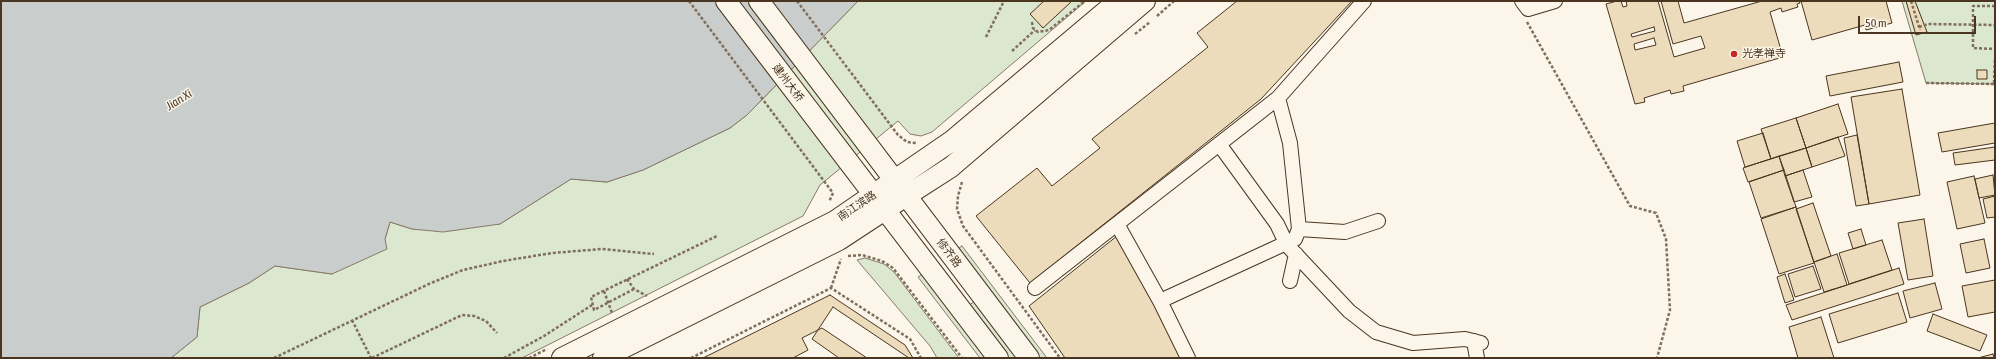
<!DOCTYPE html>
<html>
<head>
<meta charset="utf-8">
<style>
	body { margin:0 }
	#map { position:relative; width:1996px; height:359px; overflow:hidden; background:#fbf6e9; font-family:"Asap Condensed",sans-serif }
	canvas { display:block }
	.frame { position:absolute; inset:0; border:2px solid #4a3520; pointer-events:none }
	.scale { position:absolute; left:1858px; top:16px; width:118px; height:18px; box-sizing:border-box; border:2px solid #4a3520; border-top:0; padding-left:5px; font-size:12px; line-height:14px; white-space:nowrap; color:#4a3520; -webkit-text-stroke:3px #fbf6e9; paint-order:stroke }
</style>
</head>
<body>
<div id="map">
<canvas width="1996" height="359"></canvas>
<div class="frame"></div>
<div class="scale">50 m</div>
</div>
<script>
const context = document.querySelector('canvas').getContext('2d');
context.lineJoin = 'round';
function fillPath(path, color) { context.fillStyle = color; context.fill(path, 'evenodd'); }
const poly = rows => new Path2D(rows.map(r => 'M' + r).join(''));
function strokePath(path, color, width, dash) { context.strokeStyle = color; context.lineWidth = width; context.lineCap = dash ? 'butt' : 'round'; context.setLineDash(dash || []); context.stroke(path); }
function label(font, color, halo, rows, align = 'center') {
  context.font = font + ' "Asap Condensed","Noto Sans SC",sans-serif'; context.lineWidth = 3; context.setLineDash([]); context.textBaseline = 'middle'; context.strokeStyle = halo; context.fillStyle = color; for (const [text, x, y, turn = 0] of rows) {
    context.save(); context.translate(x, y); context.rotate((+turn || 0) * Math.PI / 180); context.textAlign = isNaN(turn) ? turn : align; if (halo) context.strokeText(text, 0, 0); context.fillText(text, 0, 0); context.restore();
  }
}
const green = poly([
	[858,1,1086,1,932,132,921,136,910,134,898,121,820,185,803,216,522,358,171,358,197,337,200,307,249,283,275,266,332,274,385,239,390,222,412,229,500,224,571,179,607,182,643,170,730,128,747,115,858,1],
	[1902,1,1995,1,1995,84,1926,83,1902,1],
	[962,246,1047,358,1039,358,956,250,962,246],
	[865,258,884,264,894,272,959,358,937,358,930,346,857,260,865,258],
	[924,273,988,358,980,358,918,277,924,273],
	[975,301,1017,358,1008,358,968,306,975,301]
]);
fillPath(green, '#dce7d0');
strokePath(green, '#887966', 1);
const water = poly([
	[1,1,858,1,747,115,730,128,643,170,607,182,571,179,500,224,443,232,412,229,390,222,385,239,387,249,332,274,275,266,249,283,200,307,197,337,171,358,1,358,1,1]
]);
fillPath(water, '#c9cecd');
strokePath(water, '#887966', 1);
const building = poly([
	[1044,1,1070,1,1071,2,1043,28,1030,14,1044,1],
	[1237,1,1352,1,1261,99,1030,283,976,216,1037,168,1052,186,1100,148,1092,139,1208,47,1197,33,1237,1],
	[1617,1,1623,1,1621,1,1623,7,1627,6,1626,1,1658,1,1674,57,1705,48,1701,36,1673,44,1661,1,1678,1,1684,23,1762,1,1799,1,1800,3,1797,4,1798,7,1782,12,1781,8,1770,12,1783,57,1683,86,1684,91,1671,94,1670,90,1644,98,1645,102,1635,104,1606,4,1617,1],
	[1654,27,1655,31,1632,37,1631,34,1654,27],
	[1654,38,1656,45,1635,50,1634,44,1654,38],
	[1801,1,1886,1,1892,23,1866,30,1865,25,1812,40,1801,1],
	[1906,1,1915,1,1927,32,1916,35,1906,1],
	[1899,62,1903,82,1830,96,1826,76,1899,62],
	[1977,70,1987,70,1987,79,1977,79,1977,70],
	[1902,89,1920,195,1869,204,1851,97,1902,89],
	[1838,104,1848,134,1806,148,1796,118,1838,104],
	[1796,118,1806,148,1771,159,1761,129,1796,118],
	[1995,123,1995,143,1942,152,1938,133,1995,123],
	[1763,133,1771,159,1745,167,1737,141,1763,133],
	[1857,135,1869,204,1856,206,1844,138,1857,135],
	[1838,137,1845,156,1812,167,1806,148,1838,137],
	[1995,147,1995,160,1955,165,1953,153,1995,147],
	[1806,148,1812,167,1785,176,1779,156,1806,148],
	[1779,156,1784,170,1748,182,1743,168,1779,156],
	[1784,170,1796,207,1761,218,1749,182,1784,170],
	[1803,170,1812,197,1794,202,1785,176,1803,170],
	[1993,175,1995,195,1979,198,1975,179,1993,175],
	[1974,176,1985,223,1957,229,1947,182,1974,176],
	[1995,196,1995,217,1987,218,1983,199,1995,196],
	[1813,203,1831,256,1814,262,1796,209,1813,203],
	[1796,207,1814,263,1779,274,1761,219,1796,207],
	[1924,219,1933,276,1908,280,1898,223,1924,219],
	[1861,229,1866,245,1853,249,1848,233,1861,229],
	[1117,236,1157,305,1182,358,1065,358,1029,306,1117,236],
	[1984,239,1990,268,1966,273,1960,244,1984,239],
	[1882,240,1892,270,1849,284,1839,253,1882,240],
	[1837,254,1847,285,1824,292,1814,262,1837,254],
	[1813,266,1821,289,1795,297,1788,274,1813,266],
	[1899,268,1904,284,1792,320,1786,305,1899,268],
	[1785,274,1794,300,1785,303,1777,277,1785,274],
	[1995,280,1995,312,1968,317,1962,286,1995,280],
	[1935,283,1942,309,1910,318,1903,291,1935,283],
	[1898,293,1907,322,1838,343,1829,314,1898,293],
	[830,295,905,345,913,358,867,358,822,328,802,338,808,350,793,358,703,358,830,295],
	[833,307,909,358,839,358,812,339,833,307],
	[1933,314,1987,335,1980,351,1927,331,1933,314],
	[1821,317,1834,358,1798,358,1789,327,1821,317],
	[1993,354,1994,358,1978,358,1993,354]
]);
fillPath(building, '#ecdcbc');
strokePath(building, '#4a3520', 1);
const street = poly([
	[1522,1,1528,9,1555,1],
	[1219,144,1277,224,1287,245,1349,311,1376,332,1413,343,1465,339,1481,343],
	[1117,224,1160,301,1188,358],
	[1299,229,1345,232,1378,221],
	[1290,281,1296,254],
	[1035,288,1278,98,1364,1],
	[1160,301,1295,239,1299,229,1290,143,1278,98],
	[1474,341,1477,358]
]);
const secondary = poly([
	[726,1,998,358],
	[759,1,1029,358],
	[562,358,835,221,953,140,1118,1],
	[603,358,839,240,906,196,951,167,1145,1]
]);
strokePath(street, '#4a3520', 16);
strokePath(secondary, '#4a3520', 22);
strokePath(poly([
	[689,1,833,193,829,202],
	[797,1,898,135,907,142,916,143],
	[1911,1,1920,30],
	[1995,6,1973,6,1973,48,1995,49],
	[1157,16,1174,1],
	[1032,22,1033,28,1038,32,1049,30,1085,1],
	[1527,22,1630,206,1656,213,1666,239,1670,310,1657,358],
	[1919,27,1928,24,1995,25],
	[1135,34,1150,22],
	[986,37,1004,1],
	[1012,51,1035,30],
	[1926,83,1995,84],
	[1994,83,1995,58],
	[962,182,958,196,957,209,963,226,1060,358],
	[848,256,862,255,882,261,893,268,962,358],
	[627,279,634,289,647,296],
	[831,288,841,259],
	[634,289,594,310,591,297,717,236],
	[604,291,612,313],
	[352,320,371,358],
	[274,358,431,283,463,270,503,261,552,253,602,249,654,254],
	[372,358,462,315,474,316,486,321,497,333],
	[504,358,544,336,592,305],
	[529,358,547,349],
	[691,358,831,288,910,339,921,358]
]), '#7f6f5c', 2.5, [3, 2]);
strokePath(street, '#fbf6e9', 14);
strokePath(secondary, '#fbf6e9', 20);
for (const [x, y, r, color] of [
	[1734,54,4,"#c62828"]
]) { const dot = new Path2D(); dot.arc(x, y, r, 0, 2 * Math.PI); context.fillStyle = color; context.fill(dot); strokePath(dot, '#fbf6e9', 1.5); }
label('11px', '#4a3520', '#fbf6e9', [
	["光孝禅寺",1742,54]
], 'left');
label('11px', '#4a3520', '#fbf6e9', [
	["建州大桥",788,83,53],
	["南江滨路",857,206,-34],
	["修齐路",949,253,53]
]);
label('italic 12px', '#4a3520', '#fbf6e9', [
	["Jian Xi",179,100,-32]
]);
</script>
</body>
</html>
